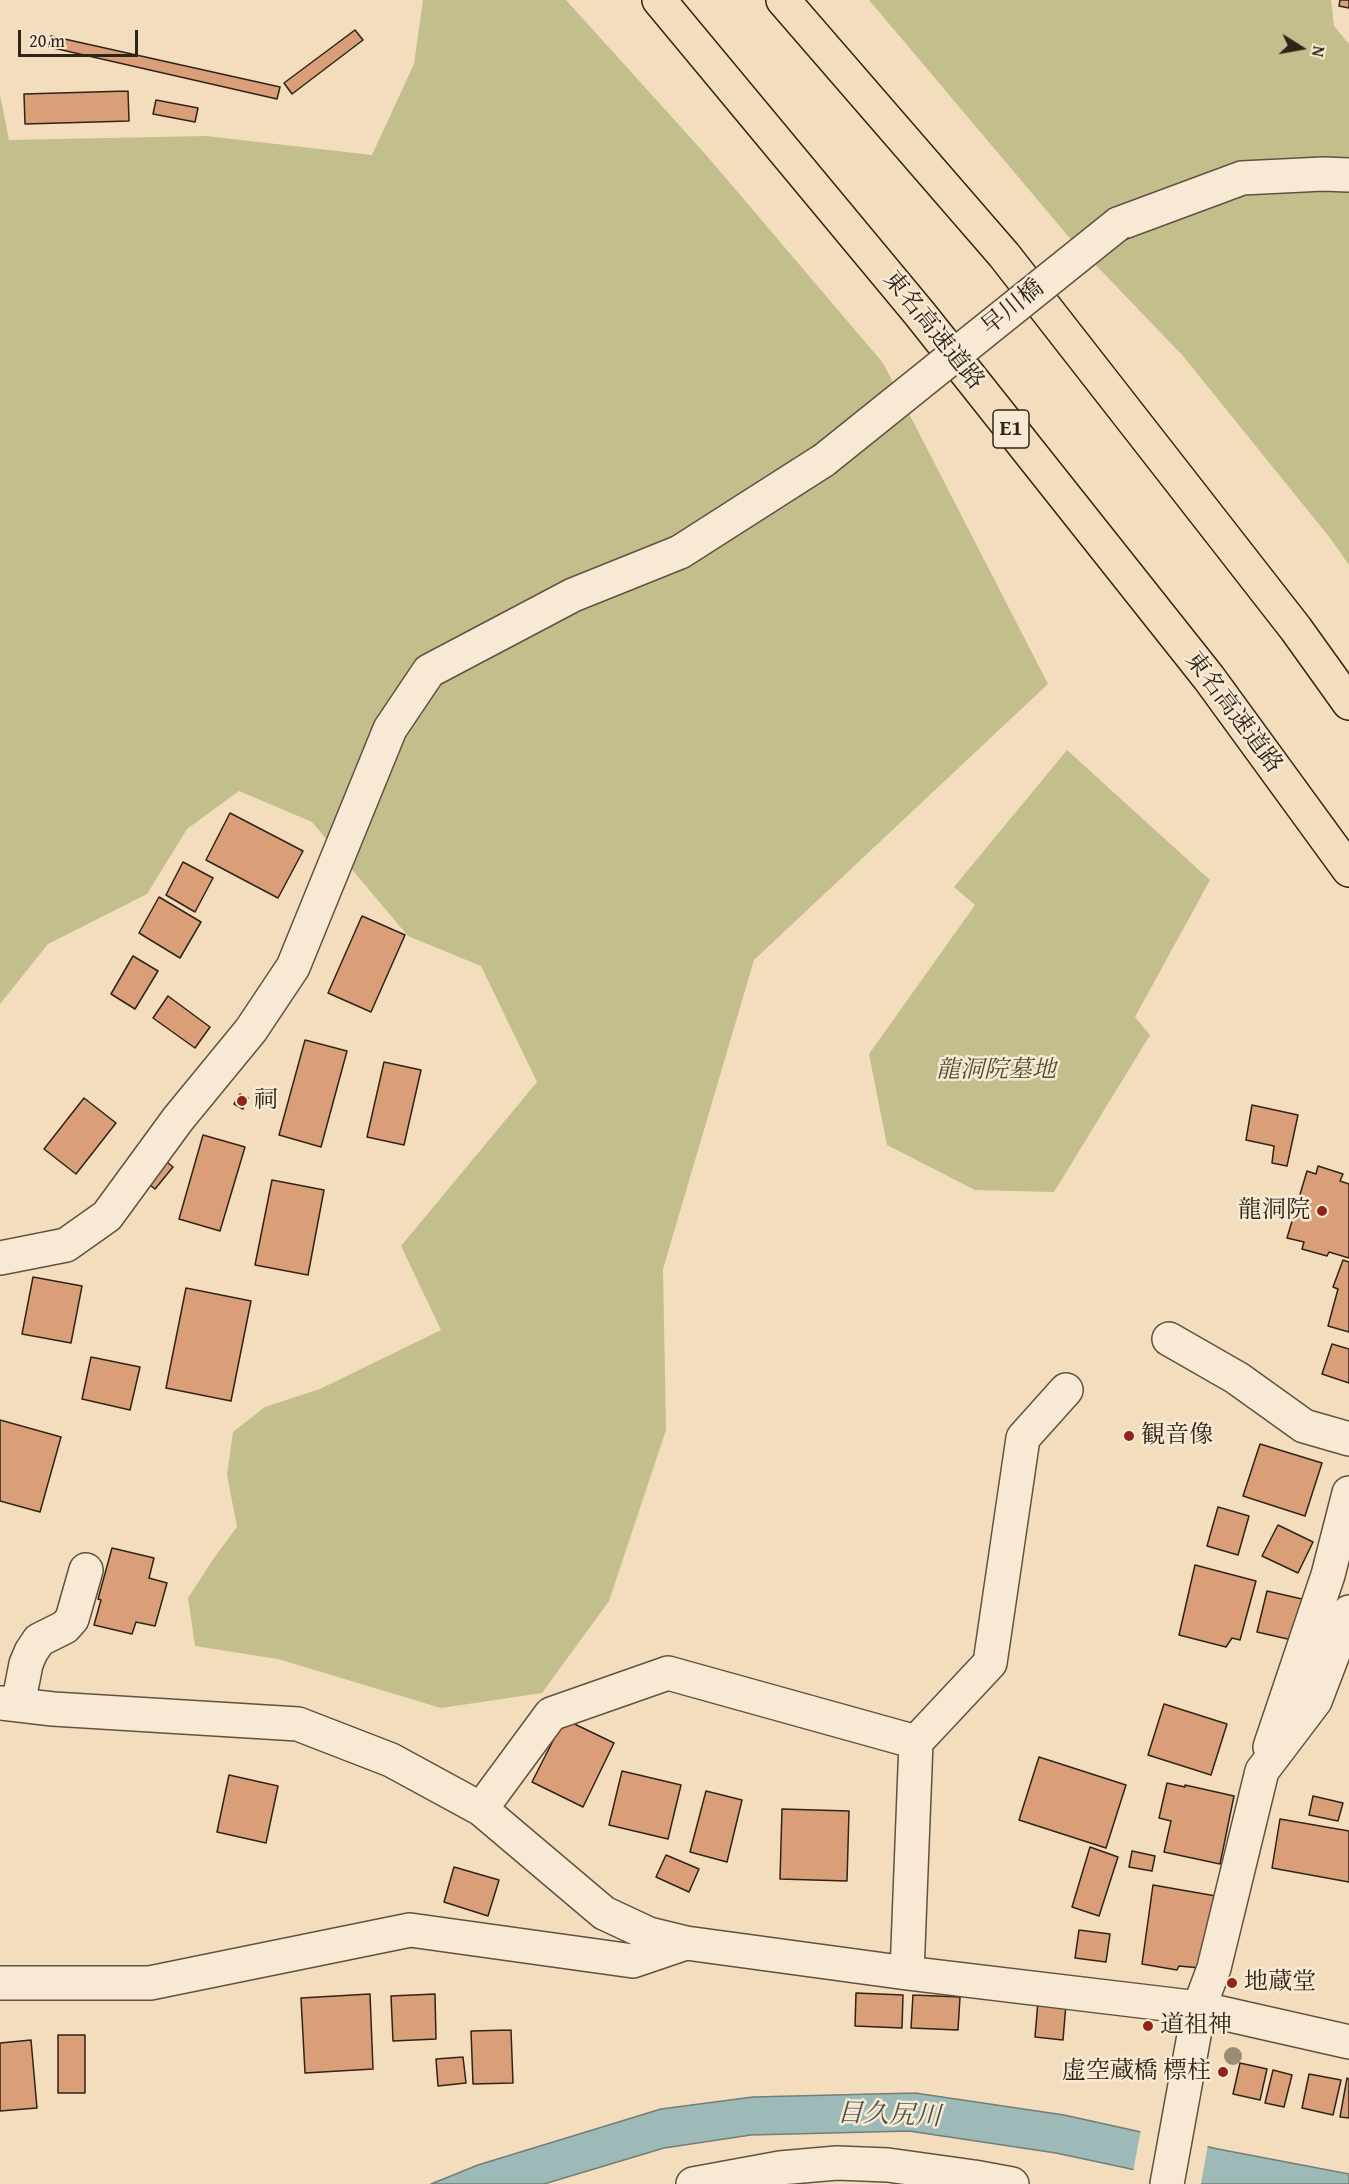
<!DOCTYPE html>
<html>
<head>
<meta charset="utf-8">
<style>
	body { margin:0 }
	#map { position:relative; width:1349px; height:2184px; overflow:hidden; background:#f3ddbd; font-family:"Gentium Book Plus",serif }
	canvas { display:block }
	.north { position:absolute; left:1271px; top:18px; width:60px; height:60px; -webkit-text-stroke:4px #f7e9d4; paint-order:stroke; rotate:101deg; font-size:16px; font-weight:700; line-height:24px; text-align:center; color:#2e2417 }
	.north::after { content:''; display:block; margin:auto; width:21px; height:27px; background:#2e2417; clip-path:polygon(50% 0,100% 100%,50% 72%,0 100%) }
	.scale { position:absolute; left:18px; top:30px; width:120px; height:27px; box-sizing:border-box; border:3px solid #2e2417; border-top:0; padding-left:8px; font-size:18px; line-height:21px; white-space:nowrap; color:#2e2417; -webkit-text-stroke:4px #f7e9d4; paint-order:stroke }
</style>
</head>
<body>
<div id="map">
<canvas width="1349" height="2184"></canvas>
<div class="north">N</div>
<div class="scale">20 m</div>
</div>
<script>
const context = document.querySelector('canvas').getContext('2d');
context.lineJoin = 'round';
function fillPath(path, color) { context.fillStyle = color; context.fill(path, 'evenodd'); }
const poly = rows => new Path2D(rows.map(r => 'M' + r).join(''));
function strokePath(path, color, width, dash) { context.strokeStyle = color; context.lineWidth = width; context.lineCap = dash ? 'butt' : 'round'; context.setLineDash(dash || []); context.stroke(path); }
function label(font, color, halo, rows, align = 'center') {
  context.font = font + ' "Gentium Book Plus","Noto Serif JP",serif'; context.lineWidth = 5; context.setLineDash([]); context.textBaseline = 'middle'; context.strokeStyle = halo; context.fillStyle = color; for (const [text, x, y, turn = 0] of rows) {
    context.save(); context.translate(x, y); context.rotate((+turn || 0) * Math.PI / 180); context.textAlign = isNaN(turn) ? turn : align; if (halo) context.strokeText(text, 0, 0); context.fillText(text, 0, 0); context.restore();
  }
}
fillPath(poly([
	[423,0,566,0,707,156,883,363,1048,684,754,960,663,1269,666,1430,609,1601,542,1693,441,1708,278,1659,195,1646,188,1598,216,1555,237,1527,227,1475,233,1432,265,1407,320,1389,441,1330,401,1246,537,1082,481,966,408,936,312,822,239,791,187,829,147,894,48,944,0,1004,0,95,9,140,206,136,372,155,414,64],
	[869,0,1331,0,1334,26,1349,44,1349,565,1330,538,1183,356,1068,236],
	[1067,750,1210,880,1135,1017,1150,1035,1054,1192,975,1190,887,1145,869,1054,975,905,954,887]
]), '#c2bf8c');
const water = poly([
	[915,2093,1064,2115,1218,2149,1349,2174,1349,2184,1201,2184,1056,2153,909,2131,751,2135,664,2148,544,2184,431,2184,478,2165,661,2109,753,2097,915,2093]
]);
fillPath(water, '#9dbab8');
strokePath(water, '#717e78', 1.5);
fillPath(poly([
	[1141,2129,1208,2144,1201,2184,1187,2184,1133,2172]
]), '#f3ddbd');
const building = poly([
	[1340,0,1349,0,1349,8,1339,6,1340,0],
	[355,30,363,40,292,94,284,83,355,30],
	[51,36,280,87,277,99,49,47,51,36],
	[128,91,129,121,25,124,24,94,128,91],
	[156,100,198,108,195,122,153,114,156,100],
	[230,813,303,851,278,898,206,860,230,813],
	[183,862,213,878,195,912,166,895,183,862],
	[159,897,201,922,180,958,139,933,159,897],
	[362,916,405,935,371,1012,328,993,362,916],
	[133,956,158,971,135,1009,111,994,133,956],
	[168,996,210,1027,195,1048,153,1018,168,996],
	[305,1040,347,1051,321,1147,279,1135,305,1040],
	[384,1062,421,1070,404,1145,367,1137,384,1062],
	[240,1094,248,1098,243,1109,234,1104,240,1094],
	[84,1098,116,1123,76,1174,44,1149,84,1098],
	[1252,1105,1298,1115,1287,1166,1272,1163,1274,1146,1246,1140,1252,1105],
	[203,1135,245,1147,220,1231,179,1219,203,1135],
	[158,1155,173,1167,155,1189,140,1177,158,1155],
	[1318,1166,1343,1174,1340,1181,1349,1184,1349,1258,1329,1252,1327,1256,1302,1249,1304,1242,1287,1238,1307,1171,1316,1174,1318,1166],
	[272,1180,324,1190,308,1275,255,1265,272,1180],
	[1343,1260,1349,1262,1349,1332,1328,1326,1338,1289,1333,1287,1343,1260],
	[33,1277,82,1286,71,1343,22,1334,33,1277],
	[186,1288,251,1301,231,1401,166,1388,186,1288],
	[1332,1344,1349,1349,1349,1383,1322,1374,1332,1344],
	[91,1357,140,1367,130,1410,82,1399,91,1357],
	[0,1420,61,1437,40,1512,0,1501,0,1420],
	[1260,1444,1322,1463,1305,1516,1243,1496,1260,1444],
	[1218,1507,1249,1516,1238,1555,1207,1546,1218,1507],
	[1278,1525,1313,1542,1298,1573,1262,1556,1278,1525],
	[112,1548,154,1558,149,1578,167,1583,155,1626,136,1622,132,1634,94,1625,101,1600,98,1599,112,1548],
	[1195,1565,1256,1581,1240,1640,1232,1638,1226,1647,1179,1635,1195,1565],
	[1267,1591,1302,1599,1292,1640,1257,1632,1267,1591],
	[1164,1704,1227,1724,1211,1775,1148,1755,1164,1704],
	[564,1719,614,1743,583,1807,532,1782,564,1719],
	[1039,1757,1126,1785,1106,1848,1019,1820,1039,1757],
	[622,1771,681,1785,668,1839,609,1825,622,1771],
	[229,1775,278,1786,266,1843,217,1832,229,1775],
	[1167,1783,1185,1787,1185,1785,1234,1796,1220,1864,1164,1852,1171,1821,1159,1818,1167,1783],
	[706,1791,742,1800,727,1862,690,1852,706,1791],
	[1313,1796,1343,1803,1338,1821,1309,1815,1313,1796],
	[782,1809,849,1811,847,1881,780,1879,782,1809],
	[1280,1819,1349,1831,1349,1882,1272,1868,1280,1819],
	[1090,1847,1118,1857,1099,1916,1072,1907,1090,1847],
	[1132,1851,1155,1856,1152,1871,1129,1867,1132,1851],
	[666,1855,699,1869,689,1892,656,1877,666,1855],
	[454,1867,499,1880,488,1916,444,1902,454,1867],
	[1153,1885,1216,1896,1200,1968,1179,1966,1177,1970,1142,1964,1153,1885],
	[1079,1930,1110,1934,1106,1962,1075,1958,1079,1930],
	[856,1993,903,1995,902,2028,855,2026,856,1993],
	[370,1994,373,2069,305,2073,301,1998,370,1994],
	[435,1994,436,2039,393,2041,391,1996,435,1994],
	[913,1995,960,1997,958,2030,911,2028,913,1995],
	[1038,2001,1066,2004,1063,2040,1035,2037,1038,2001],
	[511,2030,513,2083,473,2084,471,2031,511,2030],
	[58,2035,85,2035,85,2093,58,2093,58,2035],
	[31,2040,37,2108,0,2111,0,2043,31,2040],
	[463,2057,466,2083,438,2086,436,2059,463,2057],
	[1240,2063,1267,2069,1260,2100,1233,2094,1240,2063],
	[1273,2070,1292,2075,1284,2107,1265,2103,1273,2070],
	[1309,2074,1341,2080,1333,2115,1302,2108,1309,2074],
	[1347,2078,1349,2079,1349,2118,1340,2117,1347,2078]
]);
fillPath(building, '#da9f79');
strokePath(building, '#2e2417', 1.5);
const minor = poly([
	[1118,224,1242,178,1323,174,1349,175],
	[0,1258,66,1245,107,1216,178,1119,251,1030,293,967,390,729,429,671,573,595,680,552,824,460],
	[1169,1339,1237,1378,1304,1426,1349,1439],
	[0,1703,53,1709,298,1724,391,1760,481,1809,604,1913,649,1934,686,1943,907,1973,1199,2008,1349,2042],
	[18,1705,26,1664,31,1652,39,1640,65,1627,72,1619,86,1570],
	[1270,1747,1328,1575,1349,1493],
	[481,1809,551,1714,668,1673,916,1742],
	[907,1973,916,1742,990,1663,1023,1438,1066,1390],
	[0,1983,150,1983,410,1930,633,1961,686,1943],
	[693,2184,780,2168,837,2163,888,2165,974,2177,1012,2184],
	[1167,2184,1199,2008,1214,1968,1262,1771,1315,1701,1349,1612]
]);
const highway = poly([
	[659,0,920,314,1209,678,1349,870],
	[783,0,1004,255,1296,629,1349,703]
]);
strokePath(minor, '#5f5240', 36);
strokePath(highway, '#2e2417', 36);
strokePath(minor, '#f7e9d4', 33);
strokePath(highway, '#f3ddbd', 33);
const minorBridge = poly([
	[824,460,1118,224]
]);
strokePath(minorBridge, '#5f5240', 36, []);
strokePath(minorBridge, '#f7e9d4', 33);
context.fillStyle = '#9b8d72';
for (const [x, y] of [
	[1233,2056]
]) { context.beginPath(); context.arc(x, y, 9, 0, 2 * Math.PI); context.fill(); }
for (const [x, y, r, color] of [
	[242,1101,6,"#8f2418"],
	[1322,1211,6,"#8f2418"],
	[1129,1436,6,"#8f2418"],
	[1232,1983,6,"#8f2418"],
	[1148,2026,6,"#8f2418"],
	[1223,2072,6,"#8f2418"]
]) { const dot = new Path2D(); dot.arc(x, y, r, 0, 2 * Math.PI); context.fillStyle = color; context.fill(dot); strokePath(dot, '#f7e9d4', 2); }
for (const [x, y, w] of [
	[1011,429,36]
]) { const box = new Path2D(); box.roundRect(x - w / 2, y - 19, w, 38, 4.5); context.fillStyle = '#f7e9d4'; context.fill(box); strokePath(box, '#2e2417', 1.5); }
label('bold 22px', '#2e2417', null, [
	["E1",1011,429]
]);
label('24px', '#2e2417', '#f7e9d4', [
	["早川橋",1013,308,-39],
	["東名高速道路",933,331,51],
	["東名高速道路",1233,713,53]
]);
label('italic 24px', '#534b34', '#f7e9d4', [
	["龍洞院墓地",996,1071]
]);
label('24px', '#2e2417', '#f7e9d4', [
	["祠",254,1101],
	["龍洞院",1310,1211,"right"],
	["観音像",1141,1436],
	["地蔵堂",1244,1983],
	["道祖神",1160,2026],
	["虚空蔵橋 標柱",1211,2072,"right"]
], 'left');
label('italic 26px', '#4f5147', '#f7e9d4', [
	["目久尻川",889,2116,2]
]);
</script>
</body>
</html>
